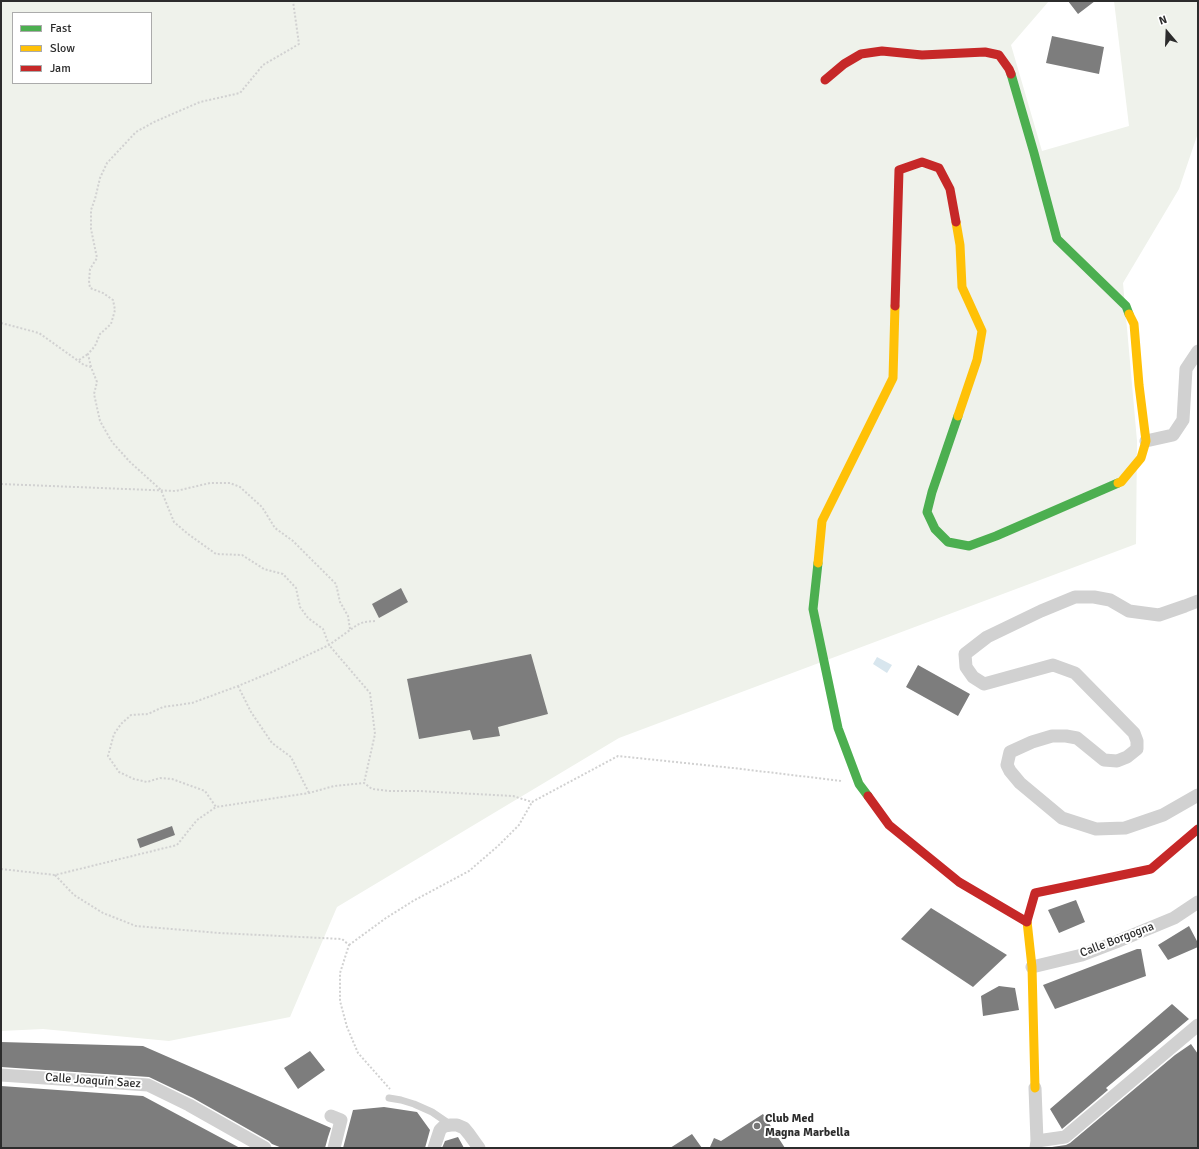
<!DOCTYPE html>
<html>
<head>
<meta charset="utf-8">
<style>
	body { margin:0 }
	#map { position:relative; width:1199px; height:1149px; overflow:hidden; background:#fff; font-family:Signika,sans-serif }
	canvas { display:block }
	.frame { position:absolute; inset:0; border:2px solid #2c2c2c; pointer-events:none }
	.legend { position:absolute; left:12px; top:12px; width:140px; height:72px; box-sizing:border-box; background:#fff; border:1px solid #ababab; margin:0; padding:5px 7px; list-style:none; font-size:12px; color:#2c2c2c }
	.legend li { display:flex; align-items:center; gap:8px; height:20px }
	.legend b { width:20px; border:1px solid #ababab }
	.north { position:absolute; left:1147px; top:12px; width:40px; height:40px; -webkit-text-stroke:3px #fff; paint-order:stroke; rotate:341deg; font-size:11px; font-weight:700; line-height:16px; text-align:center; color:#2c2c2c }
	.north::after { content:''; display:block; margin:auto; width:14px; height:18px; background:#2c2c2c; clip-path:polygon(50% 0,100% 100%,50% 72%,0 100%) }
</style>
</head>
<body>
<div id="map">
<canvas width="1199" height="1149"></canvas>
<div class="frame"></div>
<ul class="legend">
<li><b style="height:5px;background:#4caf50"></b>Fast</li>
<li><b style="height:5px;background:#ffc107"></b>Slow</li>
<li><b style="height:5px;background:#c62828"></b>Jam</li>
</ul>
<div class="north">N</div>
</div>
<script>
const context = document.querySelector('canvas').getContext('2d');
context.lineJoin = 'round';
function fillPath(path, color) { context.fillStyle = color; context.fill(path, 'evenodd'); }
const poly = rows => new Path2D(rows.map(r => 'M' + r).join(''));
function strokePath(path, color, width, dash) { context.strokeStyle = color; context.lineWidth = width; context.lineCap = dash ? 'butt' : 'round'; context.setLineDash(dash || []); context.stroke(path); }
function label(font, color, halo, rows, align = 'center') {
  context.font = font + ' Signika,sans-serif'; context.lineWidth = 4; context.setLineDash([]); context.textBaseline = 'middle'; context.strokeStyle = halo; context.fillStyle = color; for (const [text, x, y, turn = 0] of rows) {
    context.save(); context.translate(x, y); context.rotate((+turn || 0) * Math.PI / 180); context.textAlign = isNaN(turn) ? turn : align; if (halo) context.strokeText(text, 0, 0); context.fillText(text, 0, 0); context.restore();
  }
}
fillPath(poly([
	[1,1,1049,1,1011,45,1042,151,1129,126,1114,1,1198,1,1198,133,1179,189,1123,283,1137,441,1136,544,619,738,337,907,290,1017,169,1041,43,1029,1,1031],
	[13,13,151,13,151,83,13,83]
]), '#eff2eb');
fillPath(poly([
	[877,657,892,665,887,673,873,664]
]), '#d8e6ee');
fillPath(poly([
	[1068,1,1095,1,1078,14],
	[1052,36,1104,47,1099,74,1046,63],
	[401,588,408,602,379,618,372,604],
	[531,654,548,714,498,727,500,736,473,740,470,730,419,739,407,679],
	[918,665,970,694,958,716,906,687],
	[172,826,175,835,140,848,137,839],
	[1076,900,1085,922,1059,933,1048,910],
	[931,908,1007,955,973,987,901,939],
	[1189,926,1198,943,1198,947,1168,960,1158,945],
	[1137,949,1141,949,1146,976,1055,1009,1043,985],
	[999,986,1015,988,1019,1010,983,1016,981,996],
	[1172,1004,1189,1019,1106,1088,1108,1090,1062,1129,1050,1109],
	[1,1042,143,1046,331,1128,328,1137,325,1148,282,1148,272,1144,269,1141,193,1098,149,1077,1,1067],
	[1191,1044,1198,1054,1198,1148,1045,1148,1066,1145,1070,1143,1175,1055],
	[310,1051,325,1070,298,1089,284,1068],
	[1,1086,143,1096,240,1148,11,1148,1,1147],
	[384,1107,417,1112,430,1130,425,1148,343,1148,353,1110],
	[763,1114,785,1148,709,1148,710,1147,714,1138,721,1141],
	[692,1134,702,1148,670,1148],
	[458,1137,464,1148,442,1148,445,1141]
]), '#7d7d7d');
strokePath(poly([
	[1,323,39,333,84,365,91,367,97,382,94,394,100,421,112,442,130,462,161,490,174,522,188,534,216,554,242,555,264,569,283,574,296,588,300,607,308,618,323,629,329,645,370,693,375,734,364,783],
	[79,360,88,354],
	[91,367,88,354,95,346,100,334,111,324,115,310,113,300,103,293,90,288,89,281,90,269,97,258,91,229,91,210,95,199,100,178,107,163,136,132,154,122,200,102,240,93,263,65,299,44,293,1],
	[1,484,176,491,210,483,230,483,240,487,262,507,275,528,293,541,336,584,340,602,348,616,350,629],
	[375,621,364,622,357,625,329,645,272,672,238,686,192,703,163,707,148,714,131,715,121,724,114,734,108,756,119,772,134,779,147,782,160,778,172,779,205,791,216,807,309,793,334,786,364,783,372,789,390,791,419,791,513,796,532,802,618,756,733,768,842,781],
	[238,686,251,712,272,743,291,757,309,793],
	[1,869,55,875,177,845,197,820,216,807],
	[55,875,74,895,103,913,136,926,219,933,342,939,349,945,340,973,340,1001,347,1027,358,1053,390,1089],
	[349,945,386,918,413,901,469,871,498,846,519,825,532,802]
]), '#d1d1d1', 2, [2, 2]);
strokePath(poly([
	[389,1098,401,1100,414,1104,432,1112,451,1125]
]), '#d1d1d1', 7);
strokePath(poly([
	[1146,441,1173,435,1183,420,1186,369,1198,351],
	[1198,601,1185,606,1159,615,1129,611,1110,600,1094,597,1075,597,1041,611,987,637,965,654,966,667,973,677,984,684,1053,665,1075,673,1134,733,1137,741,1137,749,1127,757,1117,761,1104,760,1077,738,1066,736,1052,736,1032,742,1010,752,1007,765,1010,771,1020,783,1062,818,1096,829,1125,828,1163,815,1198,795],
	[1032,967,1082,955,1116,942,1174,918,1198,902],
	[1,1075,148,1085,189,1105,265,1148],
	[1035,1088,1037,1141,1036,1148],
	[331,1116,341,1120,334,1148],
	[1037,1141,1065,1137,1198,1025],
	[434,1148,440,1130,444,1126,451,1125,457,1125,464,1128,469,1134,479,1148]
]), '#d1d1d1', 13);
strokePath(poly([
	[1011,74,1034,153,1057,239,1126,306,1129,314],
	[958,416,932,492,927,512,935,529,948,542,969,546,996,536,1118,483],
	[818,563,813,609,838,728,859,784,868,796]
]), '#4caf50', 9);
strokePath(poly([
	[956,222,960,245,962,287,982,331,977,360,958,416],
	[1118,483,1121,482,1141,458,1146,441,1139,385,1134,324,1129,314],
	[818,563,822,521,893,378,895,306],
	[1027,921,1032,967,1035,1088]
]), '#ffc107', 9);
strokePath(poly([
	[825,80,844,64,861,54,882,51,922,55,985,52,999,55,1009,69,1011,74],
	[895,306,899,170,922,162,939,168,950,189,956,222],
	[868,796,889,825,959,882,1027,922],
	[1027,921,1035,893,1151,869,1198,829]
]), '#c62828', 9);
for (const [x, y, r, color] of [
	[757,1126,4,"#767676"]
]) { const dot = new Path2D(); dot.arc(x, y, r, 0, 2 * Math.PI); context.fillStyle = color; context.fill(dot); strokePath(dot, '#fff', 1.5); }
label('12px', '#2c2c2c', '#fff', [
	["Calle Borgogna",1117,940,-21],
	["Calle Joaquín Saez",93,1081,4]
]);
label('bold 12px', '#2c2c2c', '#fff', [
	["Club Med",765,1119],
	["Magna Marbella",765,1133]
], 'left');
</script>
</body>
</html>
